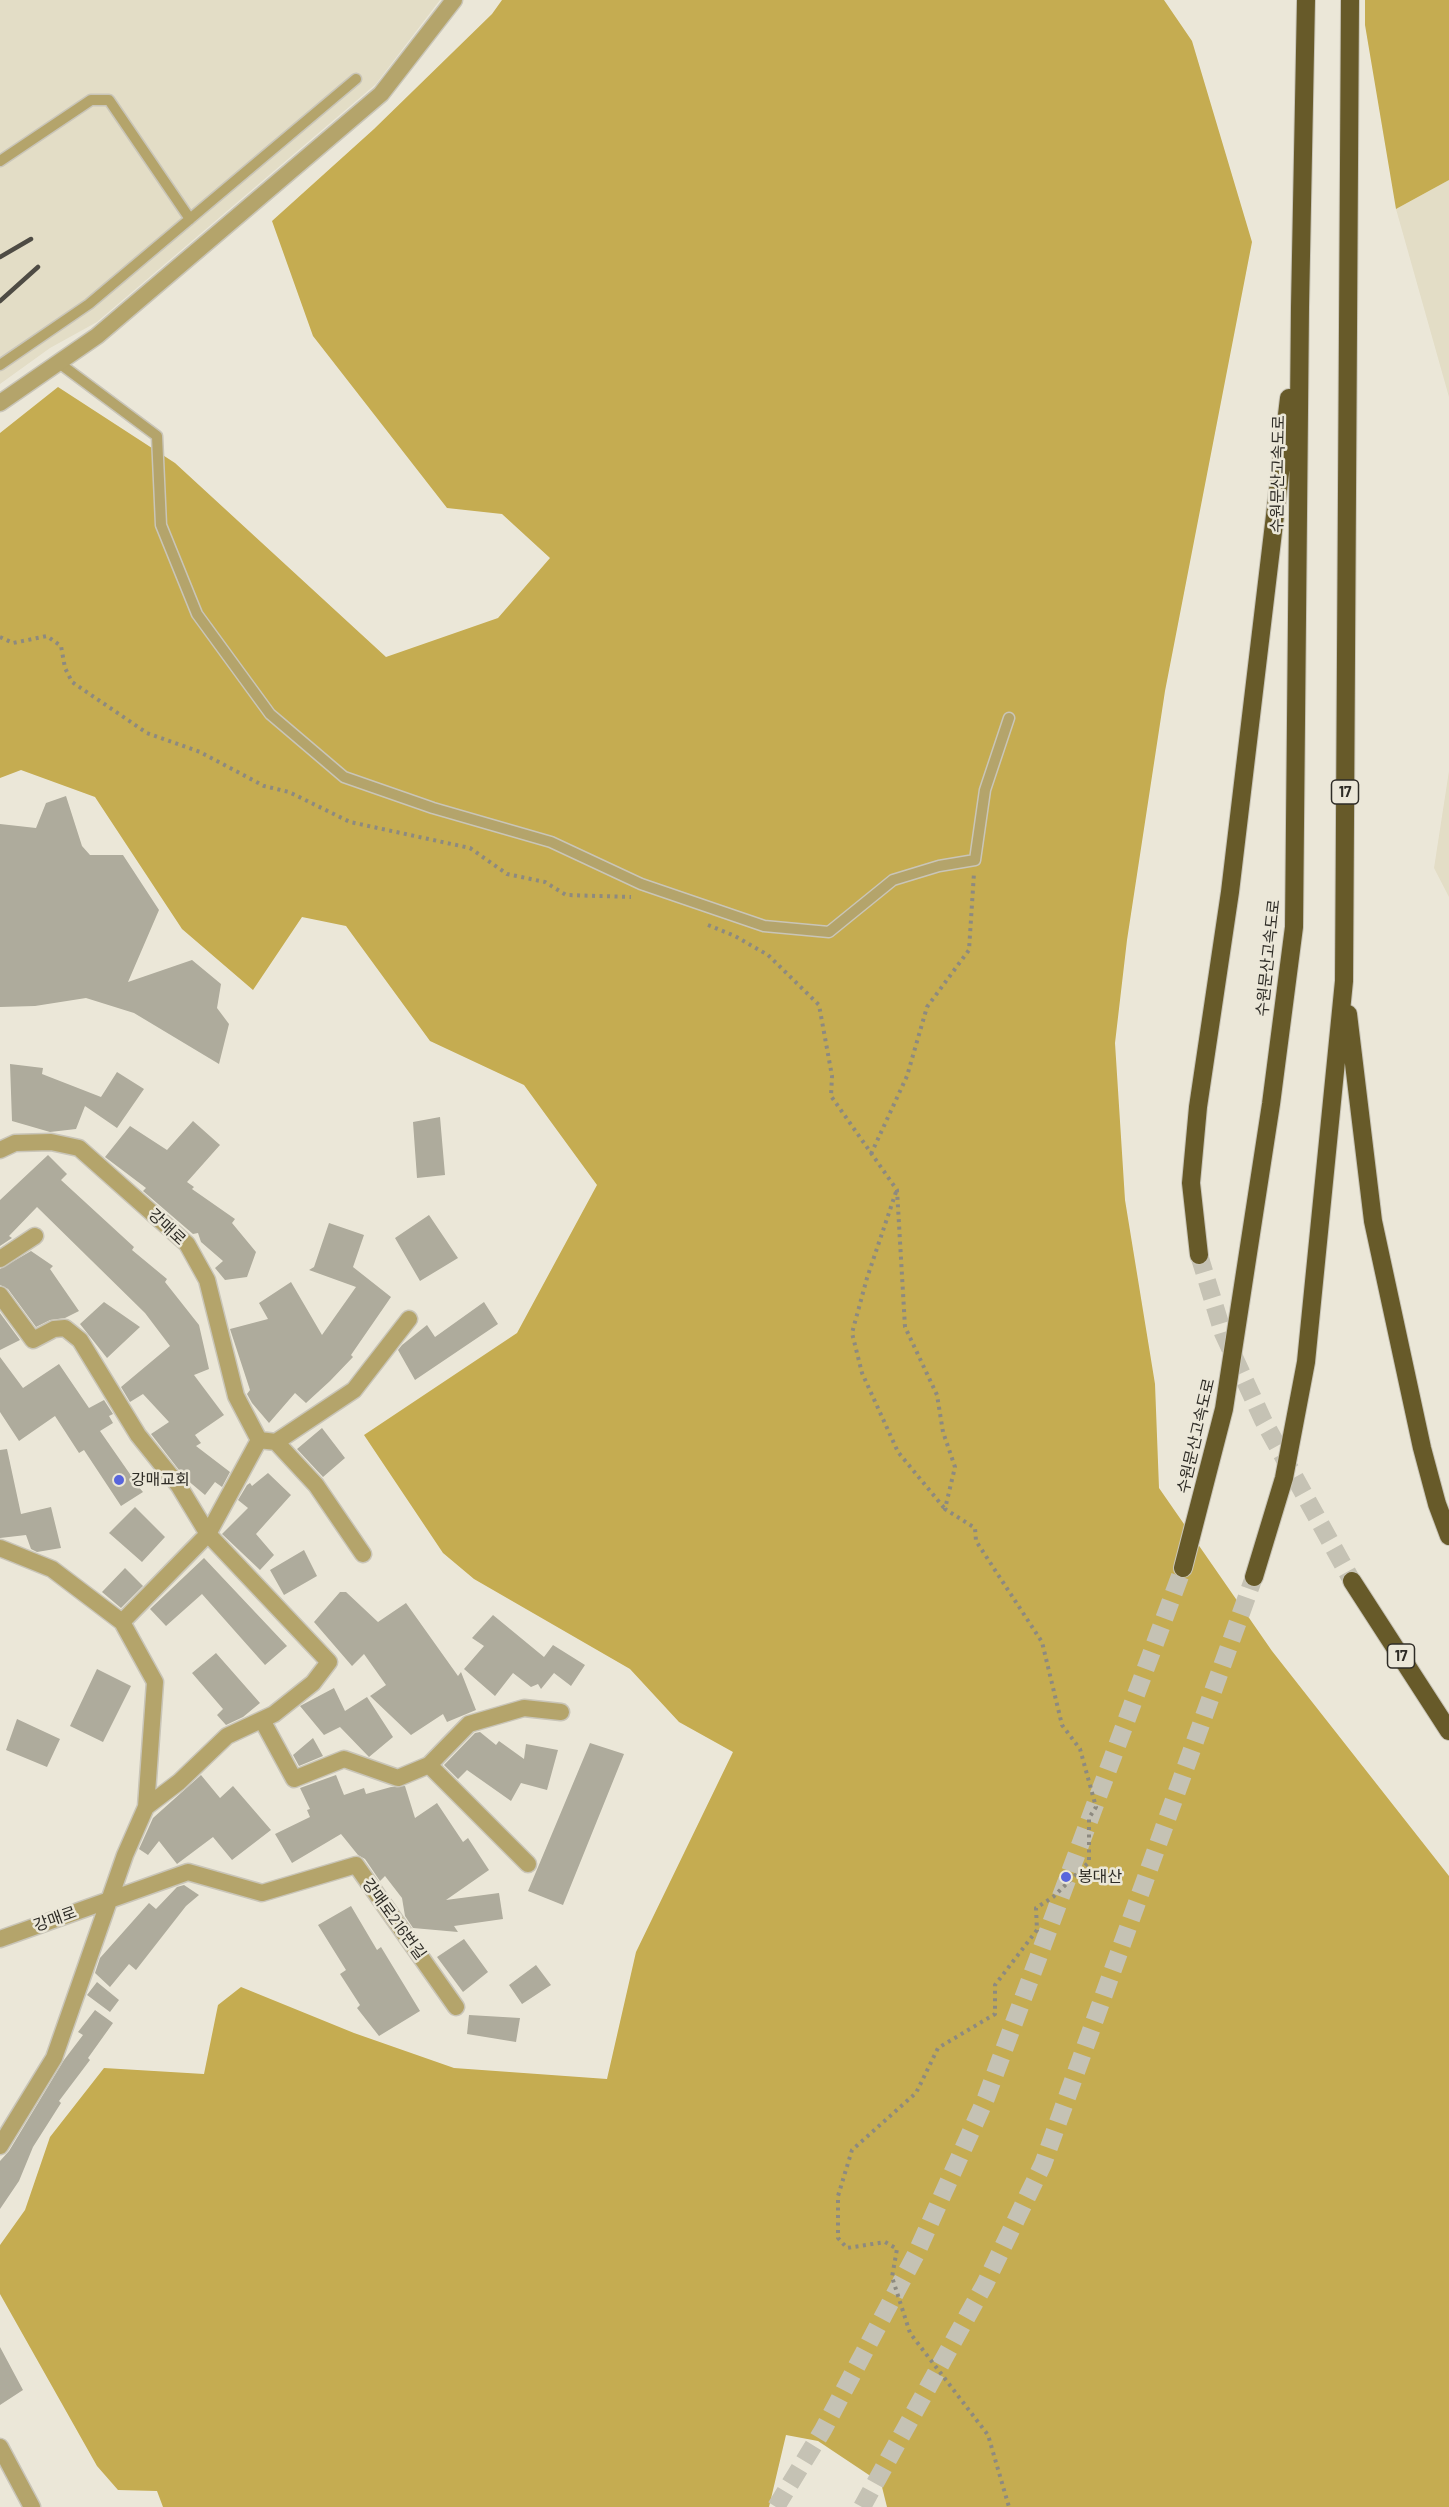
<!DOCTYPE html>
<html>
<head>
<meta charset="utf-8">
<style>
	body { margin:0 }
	canvas { display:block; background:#ebe7d8 }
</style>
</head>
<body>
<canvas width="1449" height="2507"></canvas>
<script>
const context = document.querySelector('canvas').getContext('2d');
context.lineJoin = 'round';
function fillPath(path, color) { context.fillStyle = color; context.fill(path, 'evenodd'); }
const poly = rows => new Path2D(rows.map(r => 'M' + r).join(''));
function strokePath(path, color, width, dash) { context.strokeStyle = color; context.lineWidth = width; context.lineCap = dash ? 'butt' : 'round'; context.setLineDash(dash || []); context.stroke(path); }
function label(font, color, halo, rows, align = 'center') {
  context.font = font + ' Barlow,"Noto Sans KR",sans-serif'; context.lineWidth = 5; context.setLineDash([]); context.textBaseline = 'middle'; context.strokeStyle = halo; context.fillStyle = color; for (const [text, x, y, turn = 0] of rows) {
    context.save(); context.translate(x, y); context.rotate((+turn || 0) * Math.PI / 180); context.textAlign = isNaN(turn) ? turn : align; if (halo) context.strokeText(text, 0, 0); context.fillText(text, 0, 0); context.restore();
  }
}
fillPath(poly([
	[0,0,440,0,376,84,97,322,50,348,0,384],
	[1449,180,1449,397,1396,209],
	[1449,771,1449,897,1434,868]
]), '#e3ddc6');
fillPath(poly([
	[502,0,1164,0,1192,41,1252,242,1165,691,1127,940,1115,1043,1125,1200,1155,1384,1159,1488,1272,1651,1449,1876,1449,2507,887,2507,881,2483,818,2441,786,2435,769,2507,163,2507,157,2491,118,2490,97,2466,0,2294,0,2245,25,2210,50,2137,104,2068,204,2074,218,2005,241,1987,354,2033,454,2068,607,2079,636,1952,733,1752,679,1722,630,1669,474,1579,443,1553,364,1435,517,1333,597,1185,524,1085,430,1041,346,926,302,917,253,990,182,929,95,797,21,770,0,778,0,433,58,387,175,463,386,657,498,618,550,558,502,514,447,508,313,336,272,221,374,129,492,14],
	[1365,0,1449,0,1449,180,1396,209,1365,25]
]), '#c5ac51');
fillPath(poly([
	[66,796,82,846,90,855,123,855,159,910,128,982,192,960,221,984,217,1008,229,1024,219,1064,134,1013,86,998,35,1006,0,1007,0,824,36,828,46,803],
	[10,1064,43,1068,42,1074,101,1097,117,1072,144,1089,117,1128,85,1106,76,1129,50,1132,12,1121],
	[440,1117,445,1175,417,1178,413,1122],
	[193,1121,220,1145,187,1182,194,1187,192,1189,235,1219,232,1223,256,1252,247,1277,225,1280,215,1268,223,1261,201,1242,198,1233,193,1234,143,1191,146,1188,105,1157,130,1126,167,1150],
	[48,1155,67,1174,61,1180,134,1247,132,1250,167,1279,165,1282,199,1325,209,1369,194,1375,224,1415,195,1435,201,1443,196,1446,230,1472,222,1487,215,1482,205,1495,186,1479,151,1434,169,1422,143,1394,130,1402,121,1387,170,1346,145,1313,37,1207,9,1236,12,1238,0,1246,0,1200],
	[429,1215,458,1258,420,1281,395,1238],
	[329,1223,364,1235,353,1267,391,1297,351,1355,353,1357,330,1381,306,1403,295,1393,269,1423,252,1403,247,1394,250,1390,230,1329,268,1319,259,1303,291,1282,322,1335,356,1287,309,1270,314,1267],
	[31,1251,53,1266,50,1269,79,1311,65,1318,50,1320,36,1327,8,1289,0,1285,0,1269],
	[104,1302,140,1327,107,1358,80,1324],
	[484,1302,498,1324,415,1380,398,1350,402,1345,427,1325,435,1337],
	[0,1313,20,1340,0,1350],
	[0,1357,23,1388,59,1364,89,1408,104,1400,113,1414,109,1416,113,1423,100,1431,132,1477,131,1478,143,1492,121,1506,84,1450,79,1453,55,1416,19,1441,0,1412],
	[322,1428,345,1458,323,1477,297,1449],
	[7,1449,21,1514,51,1507,61,1548,37,1552,31,1549,26,1535,0,1538,0,1450],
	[268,1473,291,1495,256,1534,274,1555,260,1570,222,1534,248,1508,238,1500,247,1485,250,1483,252,1486],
	[135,1507,165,1537,142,1562,109,1533],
	[304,1550,317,1576,284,1595,270,1570],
	[204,1558,287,1646,265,1665,202,1594,166,1626,150,1609],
	[125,1568,143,1586,121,1608,102,1592],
	[340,1592,346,1592,378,1622,406,1603,458,1676,461,1672,476,1710,447,1722,443,1714,411,1735,370,1696,386,1685,364,1654,352,1666,314,1622],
	[493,1615,544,1657,553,1645,585,1665,571,1686,554,1673,541,1689,538,1684,531,1687,513,1673,495,1696,464,1669,484,1646,472,1638],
	[216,1653,260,1703,243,1717,226,1725,217,1715,223,1709,192,1673],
	[97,1669,131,1686,103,1742,70,1726],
	[334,1688,345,1711,367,1697,393,1737,369,1757,340,1727,324,1735,300,1706],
	[17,1719,60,1739,47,1767,6,1750],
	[480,1732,496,1745,499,1741,524,1759,526,1744,558,1750,547,1790,521,1783,511,1801,467,1770,458,1779,444,1765,475,1733],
	[313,1738,323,1756,299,1766,293,1755],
	[590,1743,624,1754,563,1905,528,1891],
	[201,1775,220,1798,233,1786,271,1830,232,1860,213,1837,177,1864,159,1841,148,1855,139,1849,153,1818],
	[336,1775,344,1795,364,1788,366,1794,391,1787,405,1786,415,1818,437,1803,463,1842,468,1838,489,1870,446,1900,499,1893,503,1919,454,1926,458,1932,413,1928,405,1916,402,1898,385,1876,380,1881,365,1859,358,1855,341,1834,292,1863,275,1834,310,1817,307,1810,310,1809,300,1788],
	[184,1885,199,1895,186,1906,136,1970,129,1964,110,1987,95,1973,100,1958,149,1903,156,1909,177,1887],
	[351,1906,377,1950,381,1947,420,2011,379,2036,357,2008,360,2005,340,1974,346,1970,318,1925],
	[464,1939,488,1972,463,1992,437,1957],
	[536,1965,551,1985,522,2004,509,1985],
	[97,1982,119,2000,110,2012,87,1995],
	[95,2010,113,2023,88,2058,90,2060,59,2101,61,2103,33,2147,19,2181,0,2209,0,2161,9,2151,64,2060,83,2035,78,2032],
	[469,2015,520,2018,516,2042,467,2034],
	[0,2347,23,2390,0,2405]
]), '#aeab9c');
strokePath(poly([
	[1199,1255,1223,1333,1263,1420,1352,1581],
	[776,2507,823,2430,916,2254,986,2098,1183,1568],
	[862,2507,985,2284,1043,2164,1254,1577]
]), '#c5c2b4', 18, [18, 9]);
const service = poly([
	[0,161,91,100,109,100,190,219],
	[59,363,157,436,161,525,197,614,270,714,344,777,433,808,551,842,641,884,764,926,829,932,893,880,939,866,975,860,985,790,1009,718],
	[0,365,89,304,356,79]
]);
const minor = poly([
	[0,403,97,336,381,94,454,0],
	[0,1150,15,1143,51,1142,79,1148,187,1244,207,1280,236,1396,259,1440],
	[0,1259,35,1236],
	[0,1295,33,1340,54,1329,65,1328,80,1340,138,1435,179,1486,208,1534,329,1662,313,1683,274,1714,227,1736,179,1782,146,1807],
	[276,1442,316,1485,363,1554],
	[0,1548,52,1569,122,1622,155,1682,146,1807,125,1855,54,2058,0,2146],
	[122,1622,208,1534,259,1440,276,1442,354,1390,409,1319],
	[262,1720,294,1779,344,1759,398,1778,429,1765,528,1864],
	[429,1765,469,1724,524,1708,561,1712],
	[0,1939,188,1872,262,1893,356,1865,456,2007],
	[0,2447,32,2507]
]);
const motorway = poly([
	[1348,1014,1373,1221,1422,1448,1437,1504,1449,1536],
	[1199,1255,1191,1183,1198,1107,1230,892,1289,398],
	[1183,1568,1224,1409,1271,1104,1294,927,1300,307,1306,0],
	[1254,1577,1284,1478,1306,1362,1344,981,1350,0],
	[1352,1581,1449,1731]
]);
strokePath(service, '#c9c5b8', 13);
strokePath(minor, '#c9c5b8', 19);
strokePath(motorway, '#c9c5b8', 20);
strokePath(poly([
	[0,637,13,643,47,636,61,646,65,668,72,682,147,733,200,752,264,786,289,792,350,822,470,848,507,874,545,882,566,895,631,897],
	[708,925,735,936,768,955,819,1005,832,1076,831,1096,897,1190,905,1327,937,1395,943,1432,955,1467,945,1509,975,1528,976,1541,1042,1642,1062,1725,1080,1749,1096,1807,1089,1818,1089,1862,1053,1897,1036,1908,1037,1930,995,1985,995,2014,938,2048,916,2093,852,2150,838,2196,838,2238,847,2248,885,2242,897,2249,892,2277,910,2333,988,2435,1009,2507],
	[871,1154,907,1076,927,1007,969,950,974,873],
	[896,1192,867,1278,852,1333,862,1373,898,1452,945,1509]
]), '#8d8a80', 4, [3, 4.5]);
strokePath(service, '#b4a46b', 10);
strokePath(minor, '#b4a46b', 16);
strokePath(motorway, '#675a29', 18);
strokePath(poly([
	[0,257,31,239],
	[0,301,38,267]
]), '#4e4b44', 4.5);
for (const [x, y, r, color] of [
	[119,1480,6,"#5865dc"],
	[1066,1877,6,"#5865dc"]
]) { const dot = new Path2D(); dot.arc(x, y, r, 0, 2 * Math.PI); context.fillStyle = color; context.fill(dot); strokePath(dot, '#ebe7d8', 2); }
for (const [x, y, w] of [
	[1345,792,27],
	[1401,1656,27]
]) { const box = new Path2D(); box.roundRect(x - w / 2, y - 12, w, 24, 4.5); context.fillStyle = '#ebe7d8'; context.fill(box); strokePath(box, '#2e2c26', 1.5); }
label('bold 15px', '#2e2c26', null, [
	["17",1345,792],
	["17",1401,1656]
]);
label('16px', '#2e2c26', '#ebe7d8', [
	["수원문산고속도로",1278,474,-89],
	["수원문산고속도로",1268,958,-84],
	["강매로",167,1227,43],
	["수원문산고속도로",1196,1436,-77],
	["강매로",55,1919,-20],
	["강매로216번길",394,1919,54]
]);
label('16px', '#2e2c26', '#ebe7d8', [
	["강매교회",131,1480],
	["봉대산",1078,1877]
], 'left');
</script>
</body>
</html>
